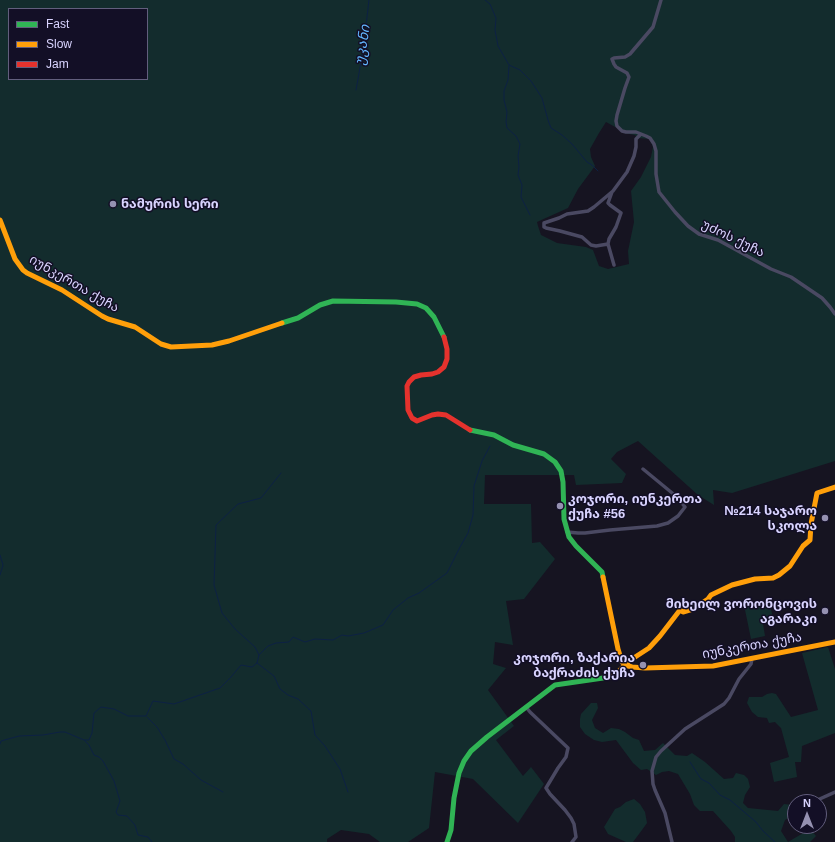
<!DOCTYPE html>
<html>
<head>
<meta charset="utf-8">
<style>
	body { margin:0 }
	#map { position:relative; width:835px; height:842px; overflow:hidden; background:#161421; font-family:Helvetica,sans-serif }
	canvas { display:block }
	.legend { position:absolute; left:8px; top:8px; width:140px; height:72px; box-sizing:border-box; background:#130f26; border:1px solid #625e7d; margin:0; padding:5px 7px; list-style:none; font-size:12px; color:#d9d4ff }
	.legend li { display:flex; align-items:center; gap:8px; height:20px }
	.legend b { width:20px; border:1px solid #625e7d }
	.north { position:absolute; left:787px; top:794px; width:40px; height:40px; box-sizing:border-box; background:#130f26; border:1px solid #625e7d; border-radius:50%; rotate:0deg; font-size:11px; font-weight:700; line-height:16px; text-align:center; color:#d9d4ff }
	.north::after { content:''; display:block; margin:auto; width:14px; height:18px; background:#9591b1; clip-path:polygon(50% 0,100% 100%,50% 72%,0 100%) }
</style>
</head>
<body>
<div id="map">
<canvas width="835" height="842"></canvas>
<ul class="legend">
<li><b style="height:5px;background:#30b455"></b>Fast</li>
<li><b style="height:5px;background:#ff9f0a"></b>Slow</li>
<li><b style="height:5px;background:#e5322d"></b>Jam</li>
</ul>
<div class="north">N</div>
</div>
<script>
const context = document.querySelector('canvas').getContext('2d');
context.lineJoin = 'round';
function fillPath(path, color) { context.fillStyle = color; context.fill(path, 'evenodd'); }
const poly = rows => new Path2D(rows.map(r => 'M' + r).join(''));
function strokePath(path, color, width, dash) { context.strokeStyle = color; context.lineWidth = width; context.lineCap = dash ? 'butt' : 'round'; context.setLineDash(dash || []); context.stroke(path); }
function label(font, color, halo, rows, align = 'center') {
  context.font = font + ' Helvetica,"Noto Sans Georgian",sans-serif'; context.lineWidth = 3; context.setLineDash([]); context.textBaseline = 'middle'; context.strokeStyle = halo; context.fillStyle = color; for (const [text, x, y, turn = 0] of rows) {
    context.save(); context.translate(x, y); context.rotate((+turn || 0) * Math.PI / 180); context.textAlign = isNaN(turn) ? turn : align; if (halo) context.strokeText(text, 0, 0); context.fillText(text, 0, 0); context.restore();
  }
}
fillPath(poly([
	[0,0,835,0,835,461,732,493,713,490,714,505,698,495,638,441,617,452,611,459,626,474,622,483,576,485,574,475,485,475,484,504,531,504,532,543,540,542,555,559,524,599,506,601,513,645,495,642,493,664,506,668,488,690,514,726,496,740,523,776,531,767,544,784,518,823,473,779,435,772,429,828,408,842,380,842,369,834,341,830,327,839,327,842,0,842],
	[9,9,147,9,147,79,9,79],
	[606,122,619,129,624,133,635,135,638,138,650,139,653,147,651,157,641,177,631,191,634,222,628,251,629,264,608,269,599,266,593,250,586,247,557,243,541,235,538,226,537,222,568,208,578,189,595,166,591,157,590,149,599,133],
	[769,601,774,622,763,624,765,636,751,639,744,605],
	[828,647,835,669,835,733,802,746,801,762,795,762,797,777,774,782,770,763,789,757,781,728,775,722,769,723,767,718,758,717,752,712,747,703,749,697,762,697,767,694,772,693,776,694,791,717,818,710,802,653],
	[591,703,597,703,598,708,592,720,595,728,603,733,611,728,619,729,625,732,633,738,639,740,644,751,655,750,663,743,675,755,687,756,692,753,705,762,724,779,733,778,736,773,744,775,748,779,750,787,745,795,743,803,748,808,778,811,784,804,793,805,795,814,785,820,781,831,788,842,810,829,816,836,810,842,735,842,735,837,731,831,713,811,700,811,694,805,690,794,678,774,669,771,662,772,656,775,647,769,641,770,633,763,616,740,602,742,594,740,585,734,580,727,580,719,581,714],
	[634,799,640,804,645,812,647,823,642,830,633,842,626,842,608,834,604,827,615,809,620,807,626,802]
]), '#132c2d');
strokePath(poly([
	[485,0,490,4,496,18,495,30,498,46,509,65,520,70,531,81,542,98,548,120,551,128,562,135,572,144,587,162,592,165,598,171],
	[509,66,508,80,504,91,504,100,507,112,506,122,507,128,516,136,520,144,518,156,519,167,518,175,522,185,521,197,530,215],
	[356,90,363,51,369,0],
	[0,555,3,565,0,575],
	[259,655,268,646,276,643,289,642,293,637,305,642,315,639,333,640,342,635,348,636,364,633,383,625,393,610,408,598,419,593,447,573,460,547,468,533,473,515,474,486,482,461,490,446],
	[257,663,274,676,280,689,288,695,298,699,311,711,315,735,325,746,340,769,348,792],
	[147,717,157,727,165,740,174,759,183,764,201,780,223,792],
	[85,741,89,745,94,755,99,757,103,761,114,781,120,801,116,812,118,815,127,816,135,825,138,835,148,837,152,842],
	[0,744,1,741,19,736,43,735,60,732,65,732,84,740,89,740,92,733,94,713,101,707,114,709,128,716,146,716,153,701,174,704,220,688,231,677,241,665,252,667,257,663,259,655,255,647,235,629,222,613,214,585,216,525,238,504,261,498,281,473],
	[690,762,701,779,709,783,720,795,730,800,756,822,763,831,775,842]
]), '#0d2144', 1);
strokePath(poly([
	[661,0,653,27,630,54,625,57,614,58,612,59,614,64,616,67,627,73,629,77,625,88,617,115,616,121,617,126,622,131,626,132,636,132,646,136,650,138,654,144,656,151,656,174,659,192,675,212,688,226,699,234,718,240,771,269,791,277,822,298,830,307,835,314],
	[612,192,608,203,610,205,621,213,616,227,609,239,608,244,614,265],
	[608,244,596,246,591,245,582,237,560,231,546,228,544,227,544,223,559,218,567,214,588,211,594,207,613,191,627,172,634,156,636,147,636,139,641,134],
	[567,532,578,533,585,533,610,530,657,526,668,523,678,516,685,507,677,497,643,469],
	[526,707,530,712,568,748,566,757,558,768,546,788,550,794,565,810,571,818,574,824,576,837,572,842],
	[813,802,835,792],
	[672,842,665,813,655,790,653,784,652,771,656,757,661,751,685,729,724,704,729,698,739,679,751,664,752,659]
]), '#4a4962', 3.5);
strokePath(poly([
	[282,323,298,318,320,305,333,301,396,302,417,304,426,308,434,317,444,337],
	[470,430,494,435,513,445,544,454,555,462,561,471,563,482,564,519,569,537,576,546,602,572,603,577],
	[447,842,451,830,454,798,459,773,464,761,471,751,487,737,555,685,610,677]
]), '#30b455', 5);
strokePath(poly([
	[0,220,15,259,23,270,27,273,62,290,102,316,108,319,135,327,161,344,171,347,212,345,229,341,282,323],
	[603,577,618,649,622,662,625,665,632,667,645,668,713,666,835,642],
	[610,677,615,675,629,661,649,648,660,636,680,610,683,612,693,609,708,599,711,595,732,585,755,579,773,578,779,575,790,566,803,546,810,540,811,524,817,493,835,487]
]), '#ff9f0a', 5);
strokePath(poly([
	[444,337,447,349,447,359,444,367,438,372,432,374,421,375,414,377,409,382,407,386,408,410,412,418,417,421,432,415,438,414,446,415,470,430]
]), '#e5322d', 5);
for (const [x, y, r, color] of [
	[113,204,4,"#9591b1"],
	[560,506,4,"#9591b1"],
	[825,518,4,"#9591b1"],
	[825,611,4,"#9591b1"],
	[643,665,4,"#9591b1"]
]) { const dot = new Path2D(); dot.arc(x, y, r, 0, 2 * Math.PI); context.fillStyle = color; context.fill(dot); strokePath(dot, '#130f26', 1.5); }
label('bold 13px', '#d9d4ff', '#130f26', [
	["ნამურის სერი",121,204,"left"],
	["კოჯორი, იუნკერთა",568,499,"left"],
	["ქუჩა #56",568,514,"left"],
	["№214 საჯარო",817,511],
	["სკოლა",817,526],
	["მიხეილ ვორონცოვის",817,604],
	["აგარაკი",817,619],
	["კოჯორი, ზაქარია",635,658],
	["ბაქრაძის ქუჩა",635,673]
], 'right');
label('13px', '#d9d4ff', '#130f26', [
	["უძოს ქუჩა",733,239,26],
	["იუნკერთა ქუჩა",74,284,30],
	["იუნკერთა ქუჩა",752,646,-10]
]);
label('italic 14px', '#62b6ff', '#130f26', [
	["უკანი",363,45,-82]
]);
</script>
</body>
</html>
